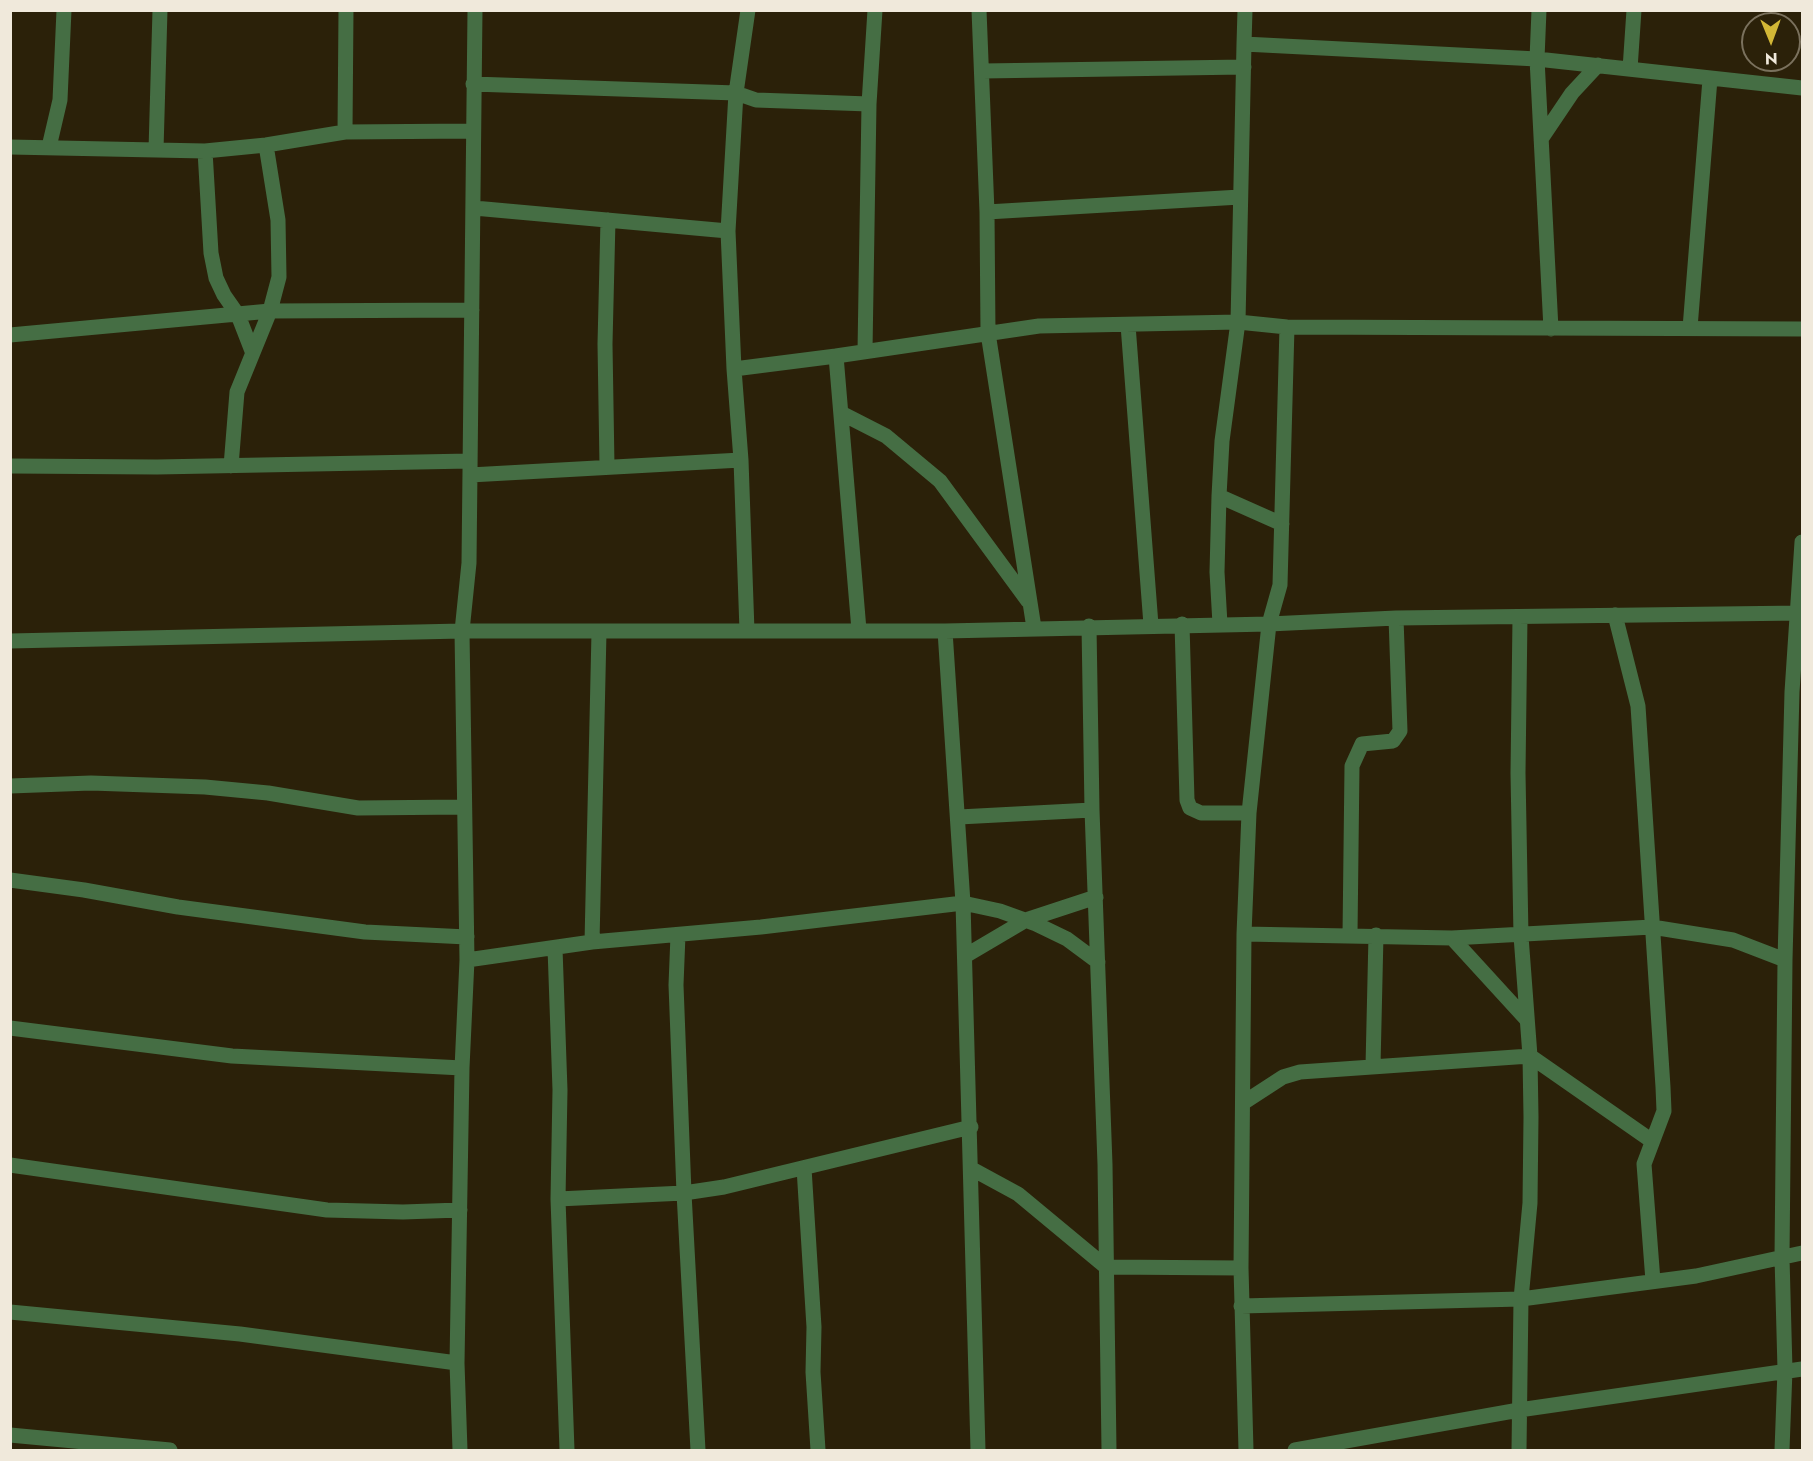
<!DOCTYPE html>
<html>
<head>
<meta charset="utf-8">
<style>
	body { margin:0 }
	#map { position:relative; width:1813px; height:1461px; overflow:hidden; background:#2b2109; font-family:Jost,sans-serif }
	canvas { display:block }
	.frame { position:absolute; inset:0; border:12px solid #f0e9db; pointer-events:none }
	.north { position:absolute; left:1741px; top:12px; width:60px; height:60px; box-sizing:border-box; background:#2b2109; border:2px solid #7a715d; border-radius:50%; rotate:179deg; font-size:16px; font-weight:700; line-height:24px; text-align:center; color:#f0e9db }
	.north::after { content:''; display:block; margin:auto; width:21px; height:27px; background:#d2b736; clip-path:polygon(50% 0,100% 100%,50% 72%,0 100%) }
</style>
</head>
<body>
<div id="map">
<canvas width="1813" height="1461"></canvas>
<div class="frame"></div>
<div class="north">N</div>
</div>
<script>
const context = document.querySelector('canvas').getContext('2d');
context.lineJoin = 'round';
const poly = rows => new Path2D(rows.map(r => 'M' + r).join(''));
function strokePath(path, color, width, dash) { context.strokeStyle = color; context.lineWidth = width; context.lineCap = dash ? 'butt' : 'round'; context.setLineDash(dash || []); context.stroke(path); }
strokePath(poly([
	[748,10,736,93,728,231,734,369,836,356,859,630],
	[979,10,987,212,988,333,1034,628],
	[1539,10,1537,59,1551,329],
	[1244,44,1245,10],
	[1630,69,1634,10],
	[983,71,1244,67],
	[473,84,736,93,756,100,869,104],
	[345,132,346,10],
	[1541,139,1572,93,1598,65],
	[10,147,205,151,266,145,345,132,473,131],
	[49,147,60,100,64,10],
	[156,150,160,10],
	[205,151,211,253,216,278,224,295,238,315,252,351],
	[474,208,728,231],
	[987,212,1240,197],
	[1128,325,1151,625],
	[1690,328,1710,79],
	[10,335,270,311,472,310],
	[865,351,869,104,875,10],
	[836,356,1039,326,1238,322,1287,327,1802,329],
	[734,369,741,460,747,631],
	[841,413,886,436,940,481,1028,601],
	[10,466,157,467,470,461],
	[231,466,237,392,270,311,279,277,278,220,266,145],
	[607,466,605,344,608,220],
	[470,475,741,460],
	[1219,496,1282,524],
	[1615,615,1638,706,1663,1087,1664,1111,1644,1164,1653,1281],
	[1182,624,1187,800,1190,808,1201,813,1249,813],
	[1220,624,1217,572,1219,496,1222,441,1238,322,1244,44,1537,59,1802,88],
	[1089,626,1092,810,1105,1164,1109,1450],
	[945,631,963,903,978,1450],
	[10,641,462,631,945,631,1269,624,1396,618,1802,613],
	[10,786,91,783,205,787,268,793,358,808,464,807],
	[959,817,1092,810],
	[10,880,84,890,178,907,365,932,467,937],
	[1244,934,1452,938,1652,927,1733,940,1785,960],
	[678,935,676,985,684,1193,698,1450],
	[1350,935,1352,766,1362,744,1393,741,1400,731,1396,618],
	[1452,938,1527,1020],
	[592,942,599,632],
	[555,948,560,1090,558,1199,567,1450],
	[965,956,1026,920,1096,897],
	[467,960,592,942,761,927,963,903,1000,911,1036,924,1067,939,1098,962],
	[10,1028,232,1056,462,1068],
	[1373,1066,1376,935],
	[1243,1103,1283,1077,1300,1072,1530,1056,1652,1141],
	[10,1165,327,1210,403,1212,460,1210],
	[804,1168,814,1327,813,1372,818,1450],
	[972,1169,1018,1194,1106,1267,1241,1268],
	[558,1199,684,1193,724,1187,971,1127],
	[1241,1306,1521,1299,1696,1276,1802,1253],
	[10,1312,240,1334,457,1363],
	[10,1435,170,1450],
	[460,1450,457,1363,462,1068,467,960,462,631,469,563,475,10],
	[1246,1450,1241,1268,1244,934,1249,813,1269,624,1280,585,1287,327],
	[1295,1450,1519,1410,1802,1369],
	[1519,1450,1521,1299,1530,1203,1531,1117,1530,1056,1521,936,1518,773,1520,617],
	[1782,1450,1785,1370,1782,1257,1785,960,1792,692,1802,542]
]), '#456e44', 15);
</script>
</body>
</html>
